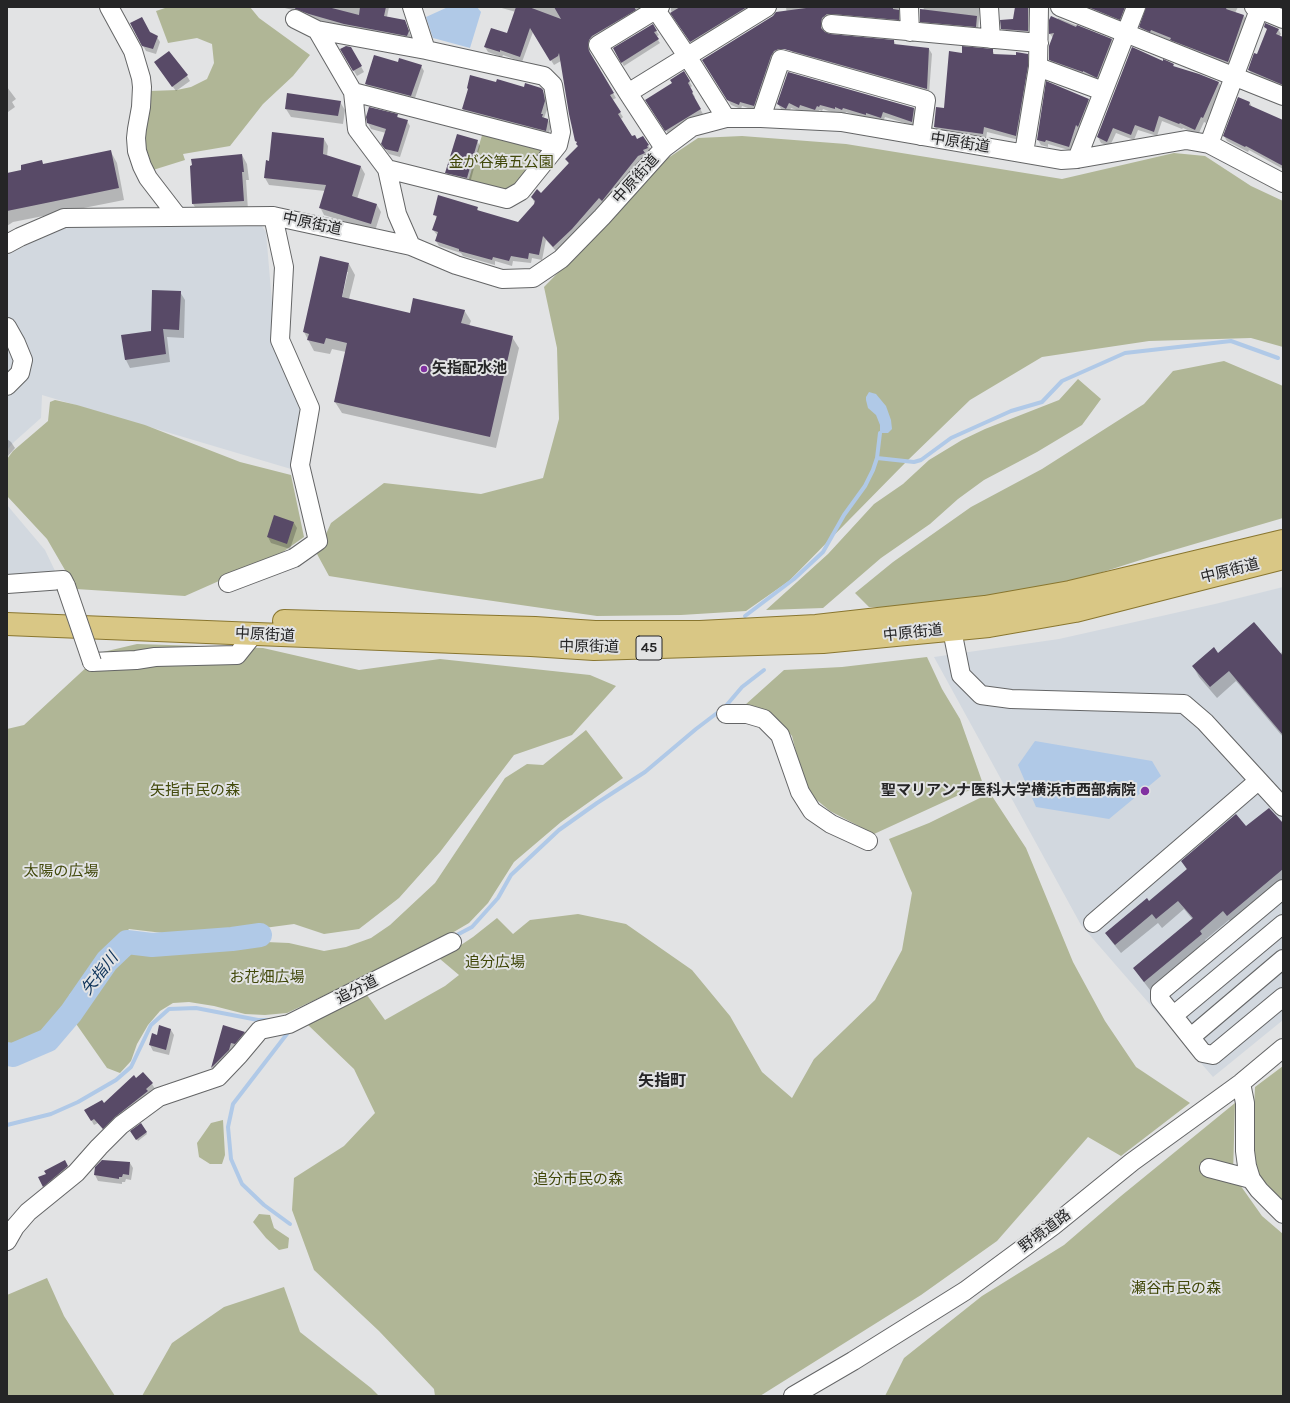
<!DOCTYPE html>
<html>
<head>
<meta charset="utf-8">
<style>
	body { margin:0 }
	#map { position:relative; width:1290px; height:1403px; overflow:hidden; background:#e2e3e4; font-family:Karla,sans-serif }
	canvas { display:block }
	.frame { position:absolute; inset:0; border:8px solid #252526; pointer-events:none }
</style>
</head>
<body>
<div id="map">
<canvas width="1290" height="1403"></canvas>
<div class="frame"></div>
</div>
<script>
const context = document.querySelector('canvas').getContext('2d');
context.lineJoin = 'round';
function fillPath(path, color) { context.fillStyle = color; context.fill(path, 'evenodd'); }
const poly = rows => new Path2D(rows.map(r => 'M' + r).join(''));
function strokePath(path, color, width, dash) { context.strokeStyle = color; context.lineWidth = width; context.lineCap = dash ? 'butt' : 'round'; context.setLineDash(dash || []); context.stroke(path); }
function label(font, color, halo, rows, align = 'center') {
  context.font = font + ' Karla,"Noto Sans JP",sans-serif'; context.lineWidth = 4; context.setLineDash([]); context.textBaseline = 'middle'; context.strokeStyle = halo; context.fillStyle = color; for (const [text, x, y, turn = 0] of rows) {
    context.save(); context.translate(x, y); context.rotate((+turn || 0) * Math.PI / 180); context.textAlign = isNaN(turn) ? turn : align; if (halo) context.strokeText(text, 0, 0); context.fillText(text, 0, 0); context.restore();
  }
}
fillPath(poly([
	[261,225,266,232,276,350,301,405,291,472,291,469,42,395,41,418,14,442,7,450,7,255,52,232,70,226],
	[7,505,45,550,56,573,7,575],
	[1283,587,1283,1020,1213,1077,1081,925,934,657,1059,639,1215,604]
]), '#d2d8df');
fillPath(poly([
	[168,7,250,7,259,18,310,55,293,76,263,104,230,146,183,154,185,160,153,170,142,141,149,114,150,91,177,90,191,87,207,79,214,63,212,44,197,38,168,43,156,11],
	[483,132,543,146,545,155,511,190,468,182],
	[742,136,846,144,1062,179,1174,153,1205,156,1251,186,1283,201,1283,347,1251,338,1149,341,1042,357,970,400,907,461,789,581,746,611,681,615,597,616,417,590,329,576,317,554,331,523,384,483,481,494,543,478,559,419,557,348,544,287,584,246,662,162,698,138],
	[1224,361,1283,386,1283,518,1150,557,1068,583,908,608,869,607,855,593,893,562,971,507,1042,469,1144,404,1173,371],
	[1078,379,1101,399,1082,425,1037,452,984,480,958,499,930,524,881,558,823,608,766,610,828,554,874,504,903,484,929,460,962,440,985,429,1059,400],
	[55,400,77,405,145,425,240,462,291,475,304,537,280,554,185,596,76,589,47,539,7,496,7,459,13,451,48,421,50,402],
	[137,644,263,648,359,670,440,659,590,675,616,686,572,735,514,755,440,852,399,898,359,929,324,934,294,924,197,937,129,929,70,994,48,1040,7,1047,7,729,24,725,103,652],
	[927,657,942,689,960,719,983,784,874,834,830,811,812,796,802,776,792,736,773,715,745,705,784,670,842,667],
	[586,730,623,778,561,822,514,862,488,903,469,923,452,933,432,941,401,959,358,978,336,990,287,1013,265,1015,245,1014,214,1006,189,1002,173,1003,160,1011,148,1025,137,1044,131,1061,120,1073,107,1068,72,1018,88,991,118,959,136,949,168,949,266,942,289,943,324,951,346,947,371,938,390,925,435,883,505,778,527,764,543,765],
	[990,793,1026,848,1073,962,1105,1021,1136,1067,1190,1103,1121,1156,1088,1137,997,1241,921,1295,760,1396,435,1396,434,1389,379,1331,314,1270,292,1210,294,1178,344,1146,375,1113,354,1069,307,1024,364,991,385,1020,445,986,459,975,440,959,473,937,497,918,513,934,530,920,578,914,626,924,692,970,730,1016,762,1072,792,1098,814,1059,875,1000,902,950,912,893,889,839,929,823],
	[1283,1066,1283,1209,1257,1177,1252,1154,1255,1087],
	[1235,1103,1233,1175,1262,1216,1283,1234,1283,1396,885,1396,904,1358,982,1296,1064,1245,1121,1196],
	[223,1120,225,1155,222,1164,210,1164,199,1157,197,1143,211,1123],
	[259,1214,270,1215,274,1228,289,1238,288,1248,279,1250,266,1238,253,1222],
	[47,1278,64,1316,115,1396,7,1396,7,1295],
	[284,1287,300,1332,371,1388,379,1396,142,1396,172,1343,224,1307]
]), '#b0b696');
fillPath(poly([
	[448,7,477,7,481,12,470,48,433,38,426,17],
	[869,392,876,394,886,406,891,420,892,429,888,433,880,433,880,425,876,415,868,408,866,400,866,397],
	[1035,741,1152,761,1161,776,1109,819,1036,807,1018,765]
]), '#b0c9e7');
fillPath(poly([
	[281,7,389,7,387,17,405,21,411,37,410,41,337,26,314,20,312,18,305,15,304,13],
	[498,7,651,7,591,46,590,52,591,56,616,98,612,100,623,117,621,119,632,137,648,145,651,150,649,151,650,153,605,205,602,202,575,234,556,251,546,240,542,260,532,258,531,263,513,261,512,266,495,261,495,265,463,256,461,253,439,246,436,241,438,236,433,230,437,219,435,215,477,208,479,212,518,223,535,204,532,197,542,194,569,164,566,159,579,146,561,61,554,65,533,32,522,62,503,55,502,57,488,52,485,47,508,34,516,12],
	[671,7,758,7,694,47,671,11],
	[786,7,903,7,901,24,825,23,823,29,824,32,825,34,894,41,896,45,929,49,932,54,929,94,794,56,791,50],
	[924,7,980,7,978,31,924,26,921,21],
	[1016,7,1031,7,1028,36,1005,34,1002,29,1014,20],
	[1080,7,1130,7,1123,24],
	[1147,7,1238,7,1235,13,1244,16,1247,21,1231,67,1174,45,1173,42,1154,34,1153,36,1143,32,1140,27],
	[1058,18,1112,40,1114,44,1100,82,1052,64,1050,59,1053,38,1050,34],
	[131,24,157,37,160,42,156,54,146,51],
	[652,25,659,35,656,37,660,43,624,66,614,49],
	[769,26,778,56,757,111,742,106,741,109,731,105,703,60],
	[1278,29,1281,34,1279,37,1283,38,1283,88,1252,75,1249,70,1257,55],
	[351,48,364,72,357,76,341,49],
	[992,50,995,55,1017,56,1027,55,1030,60,1019,140,987,132,986,139,938,131,935,127,945,109,963,54],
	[1163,62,1173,65,1175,68,1219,83,1222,88,1206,123,1204,122,1198,135,1183,128,1182,129,1162,121,1157,136,1138,130,1134,140,1116,133,1110,146,1101,143,1098,137],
	[398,63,421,66,424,71,414,101,369,89,366,84],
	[158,67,187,76,190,81,176,91],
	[684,72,692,86,690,88,695,97,694,98,703,114,669,135,649,105],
	[788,74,914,108,917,113,915,126,885,117,883,122,869,117,868,120,846,112,845,114,838,112,837,114,823,109,822,111,819,110,818,115,803,110,802,112,791,108,789,113,781,109,778,104],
	[7,87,16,99,12,102,15,107,8,112,7,110],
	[525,88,542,91,546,96,548,107,544,118,548,120,551,126,548,136,466,115,463,109],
	[1238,98,1250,103,1252,107,1283,121,1283,169,1249,150,1248,152,1227,141,1224,136],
	[1088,100,1091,105,1081,131,1078,130,1072,151,1048,144,1048,147,1041,145,1038,140],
	[340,102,345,110,343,124,291,117,286,109],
	[397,115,399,119,407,121,410,126,400,157,389,154,386,150,383,144,386,133,371,129,368,123],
	[324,139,328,146,327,157,361,167,365,174,357,199,377,205,381,212,375,231,324,215,320,207,325,191,269,185,265,178],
	[477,141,480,146,470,183,449,178,446,172],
	[111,152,117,163,124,200,13,222,7,226,7,174],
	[242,155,247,164,249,180,246,180,248,210,198,212,193,204,191,166],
	[349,264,355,275,349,299,410,314,464,310,471,321,469,326,512,337,519,348,496,448,342,413,335,402,346,352,332,349,330,354,314,351,304,332],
	[346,272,348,272,341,302,339,301],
	[180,292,185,300,184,338,167,337,170,362,130,368,126,360,122,336,152,332],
	[7,439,11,442,15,448,7,457],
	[294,523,297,528,290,549,271,543,268,537],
	[1283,651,1283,737,1236,681,1217,698,1199,677,1193,666,1218,654,1280,654],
	[1283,825,1283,882,1232,924,1229,920,1205,940,1206,943,1150,990,1140,977,1135,968,1193,920,1184,909,1162,928,1158,923,1121,953,1112,942,1106,933,1149,903,1187,870,1182,861,1246,828],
	[224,1026,244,1033,247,1038,214,1073,212,1068],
	[171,1030,174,1035,169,1055,153,1051,150,1045,153,1034,157,1036],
	[136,1080,152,1084,155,1089,106,1133,98,1123,94,1125,86,1111,104,1104],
	[146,1132,147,1134,138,1141,133,1134],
	[65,1162,70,1172,46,1191,44,1186,47,1174],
	[130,1163,133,1168,131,1180,126,1179,125,1182,122,1182,122,1184,98,1181,95,1175,96,1168]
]), '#0003');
strokePath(poly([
	[877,458,880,433],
	[745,616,794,579,823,552,844,515,865,486,873,470,877,458,914,462,921,460,951,438,1011,411,1042,402,1062,381,1125,353,1231,341,1278,358],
	[453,937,472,927,498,898,511,875,559,830,597,803,645,772,696,729,725,707,742,687,764,670],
	[290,1030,233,1104,228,1127,231,1159,242,1184,264,1205,290,1224],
	[7,1125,51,1114,78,1102,116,1080,131,1067,151,1025,169,1009,196,1008,258,1020,271,1020]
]), '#b0c9e7', 4);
strokePath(poly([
	[7,1054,13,1055,48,1040,71,1013,107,961,127,942,152,945,232,939,260,935]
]), '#b0c9e7', 24);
fillPath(poly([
	[296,7,328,7,359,15,360,7,386,7,384,16,405,20,409,31,407,36,344,24,309,14,295,9],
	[516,7,529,7,561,19,554,7,634,7,636,10,592,36,589,40,588,46,589,51,614,93,610,95,621,112,618,114,632,136,635,135,637,139,643,136,649,145,647,146,648,148,643,150,645,153,638,156,602,201,599,198,572,229,553,247,543,236,539,255,529,253,528,259,511,256,509,261,493,257,492,260,459,251,459,249,435,241,438,232,432,230,437,216,433,215,438,195,478,207,477,210,518,222,534,204,535,201,531,197,537,189,541,193,569,163,565,159,578,146,576,144,577,142,575,141,569,114,559,53,558,56,550,61,530,28,520,57,500,50,500,52,484,47,491,28,507,33],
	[680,7,747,7,690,42,670,13],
	[806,7,893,7,893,9,899,10,899,20,832,14,827,14,822,18,821,23,821,28,825,32,830,34,894,40,894,44,929,48,927,89,784,49,779,49,774,51,771,56,754,106,740,102,739,105,727,100,702,60,773,16,776,12,806,8],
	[1015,7,1028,7,1028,31,1001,29,1000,20,1013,19],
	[1088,7,1125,7,1120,20],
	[1146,7,1227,7,1226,9,1244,15,1228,62,1170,40,1171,38,1151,30,1150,32,1139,27],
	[920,9,977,16,976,27,920,22],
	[1051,16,1076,27,1077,25,1112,39,1097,78,1083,71,1083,72,1049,60,1049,46,1054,33,1049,34,1049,20],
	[142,17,150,32,158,36,153,49,142,46,130,23],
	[1265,23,1279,29,1276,34,1283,37,1283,85,1248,70,1254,53,1257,54,1267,29,1264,27],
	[653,24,657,31,654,32,659,39,621,63,613,48],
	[346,46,351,47,362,66,353,71,340,49],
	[962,46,993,49,993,54,1016,55,1016,52,1028,54,1028,66,1016,136,984,127,983,134,934,127,936,107,944,108,949,51,962,53],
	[1132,47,1163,61,1163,59,1174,64,1173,66,1199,74,1219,82,1203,118,1201,117,1195,130,1180,123,1179,124,1159,116,1154,132,1135,125,1131,135,1113,128,1107,142,1097,137],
	[169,51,188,75,172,87,154,62],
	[374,55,398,62,399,58,422,65,411,96,365,84],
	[684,71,690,81,688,83,693,92,692,93,701,109,665,131,645,100,672,83,670,80],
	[788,72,914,108,912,122,883,112,881,118,866,113,866,115,843,108,842,110,835,107,835,109,820,105,819,107,817,106,815,110,800,105,799,108,789,103,786,109,777,104],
	[470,75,496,82,497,79,524,87,525,83,541,88,543,90,545,101,541,114,543,114,542,117,548,119,548,121,546,131,462,109,468,89,467,88],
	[1046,81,1089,99,1078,127,1076,125,1069,147,1046,140,1045,142,1037,140],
	[287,93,341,101,338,116,285,109],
	[1238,97,1250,102,1249,105,1283,120,1283,166,1246,146,1245,147,1223,136],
	[369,107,398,114,397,117,408,120,398,152,385,149,381,144,386,129,367,123,366,117],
	[272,132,324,138,323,154,361,166,352,196,377,204,371,224,319,208,326,185,264,178,266,160,269,161],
	[457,134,478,140,467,178,445,173],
	[111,150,119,188,7,211,7,173,21,170,21,165,42,160,43,164],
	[242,154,244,172,242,172,244,201,192,204,190,166,192,165,191,159],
	[320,256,349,263,342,297,410,313,413,298,465,310,461,323,513,336,490,437,334,402,347,343,326,338,324,344,307,340,309,334,303,332],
	[152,290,181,291,179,330,163,329,166,354,125,360,121,335,151,331],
	[274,515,294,522,287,544,267,537],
	[1254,622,1283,656,1283,735,1229,671,1210,687,1192,666,1214,647,1218,653],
	[1269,808,1283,823,1283,869,1227,916,1223,911,1200,931,1202,934,1144,982,1133,968,1193,918,1178,901,1156,919,1152,914,1115,945,1105,933,1147,898,1149,901,1187,869,1181,861,1236,814,1246,826],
	[159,1025,171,1029,166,1050,149,1045,152,1033,157,1035],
	[223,1025,245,1032,235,1044,231,1043,229,1050,211,1068],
	[143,1072,153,1083,146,1089,148,1091,115,1117,103,1129,94,1119,91,1121,84,1110,102,1100,104,1103,134,1075,136,1078],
	[141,1123,147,1132,136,1140,130,1131],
	[65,1160,68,1166,43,1187,38,1177,46,1174,44,1171],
	[102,1160,130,1162,129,1175,123,1174,122,1177,119,1177,119,1179,94,1175,95,1167]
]), '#584a67');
const minor = poly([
	[109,7,133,51,141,78,142,87,141,107,137,129,136,138,137,151,142,166,148,178,178,217],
	[660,7,598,45,628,93,664,148],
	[909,7,910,32],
	[989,7,991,39],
	[1060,7,1283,96],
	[1254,7,1283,19],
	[656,10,687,56,726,118],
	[295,19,317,30,353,92,357,129,387,169,397,214,411,246],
	[831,24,1039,43],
	[317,30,426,50],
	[1038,67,1103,91],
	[353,92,558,145],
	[628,93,767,7],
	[761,118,781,59,926,100,921,136],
	[1209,144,1260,7],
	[1024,153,1038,67,1039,7],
	[1077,159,1136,7],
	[387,169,507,199,521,191,558,145,561,132,553,85,544,76,426,50,412,7],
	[7,244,20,237,64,218,273,216,411,246,456,265,502,279,533,278,561,259,602,217,664,148,692,127,726,118,761,118,841,122,1061,160,1077,159,1186,140,1209,144,1283,183],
	[7,327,16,343,23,360,20,373,7,386],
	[228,583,294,558,318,541,300,465,310,408,280,340,284,267,273,216],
	[7,584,63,580,66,586],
	[952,630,961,675,981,695,1011,699,1184,704,1205,722,1283,807],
	[92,662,136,660,155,657,237,655,253,635],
	[726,714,747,714,764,719,780,735,800,792,812,811,831,824,868,841],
	[1283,889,1160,992,1160,999,1203,1053,1213,1055,1283,997],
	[1093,923,1258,781],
	[1174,1015,1283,924],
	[1191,1037,1283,959],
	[1241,1083,1245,1103,1245,1151,1247,1166,1251,1179,1259,1190,1283,1214],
	[1209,1168,1251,1179],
	[7,1241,15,1227,28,1212,76,1173,99,1147,121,1125,159,1097,218,1077,239,1055,260,1030,289,1024,452,942],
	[793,1396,853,1361,965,1291,1053,1226,1132,1162,1241,1083,1283,1048]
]);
const major = poly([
	[284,621,535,628,595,632,700,632,816,626,985,607,1070,592,1283,541],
	[7,624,531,645,594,649,823,642,989,626,1075,611,1283,558]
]);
strokePath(minor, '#646566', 20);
strokePath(major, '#89762f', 24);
strokePath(minor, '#fff', 18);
strokePath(major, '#d9c785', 22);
const minorBridge = poly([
	[66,586,92,662]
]);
strokePath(minorBridge, '#646566', 20, []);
strokePath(minorBridge, '#fff', 18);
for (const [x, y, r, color] of [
	[424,369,4,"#8131a1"],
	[1145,791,5,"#8131a1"]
]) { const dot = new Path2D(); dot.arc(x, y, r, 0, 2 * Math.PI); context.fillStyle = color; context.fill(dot); strokePath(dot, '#e2e3e4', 1.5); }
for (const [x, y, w] of [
	[649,648,26]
]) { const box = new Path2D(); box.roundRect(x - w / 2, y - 12, w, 24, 3); context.fillStyle = '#e2e3e4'; context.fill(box); strokePath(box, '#252526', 1); }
label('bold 14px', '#252526', null, [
	["45",649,648]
]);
label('15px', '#252526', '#e2e3e4', [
	["中原街道",960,143,9],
	["中原街道",636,179,-48],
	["中原街道",312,224,12],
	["中原街道",1230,571,-14],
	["中原街道",913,633,-6],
	["中原街道",265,635,3],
	["中原街道",589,647,1],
	["追分道",357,990,-27],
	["野境道路",1045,1231,-37]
]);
label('15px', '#41480a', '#e2e3e4', [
	["金が谷第五公園",501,163],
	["矢指市民の森",195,791],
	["太陽の広場",61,872],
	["追分広場",495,963],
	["お花畑広場",267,978],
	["追分市民の森",578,1180],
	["瀬谷市民の森",1176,1289]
]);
label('bold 15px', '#252526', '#e2e3e4', [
	["矢指配水池",432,369],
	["聖マリアンナ医科大学横浜市西部病院",1136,791,"right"]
], 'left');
label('italic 16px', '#0e335a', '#e2e3e4', [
	["矢指川",100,974,-52]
]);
label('bold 16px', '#252526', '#e2e3e4', [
	["矢指町",662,1081]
]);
</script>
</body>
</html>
